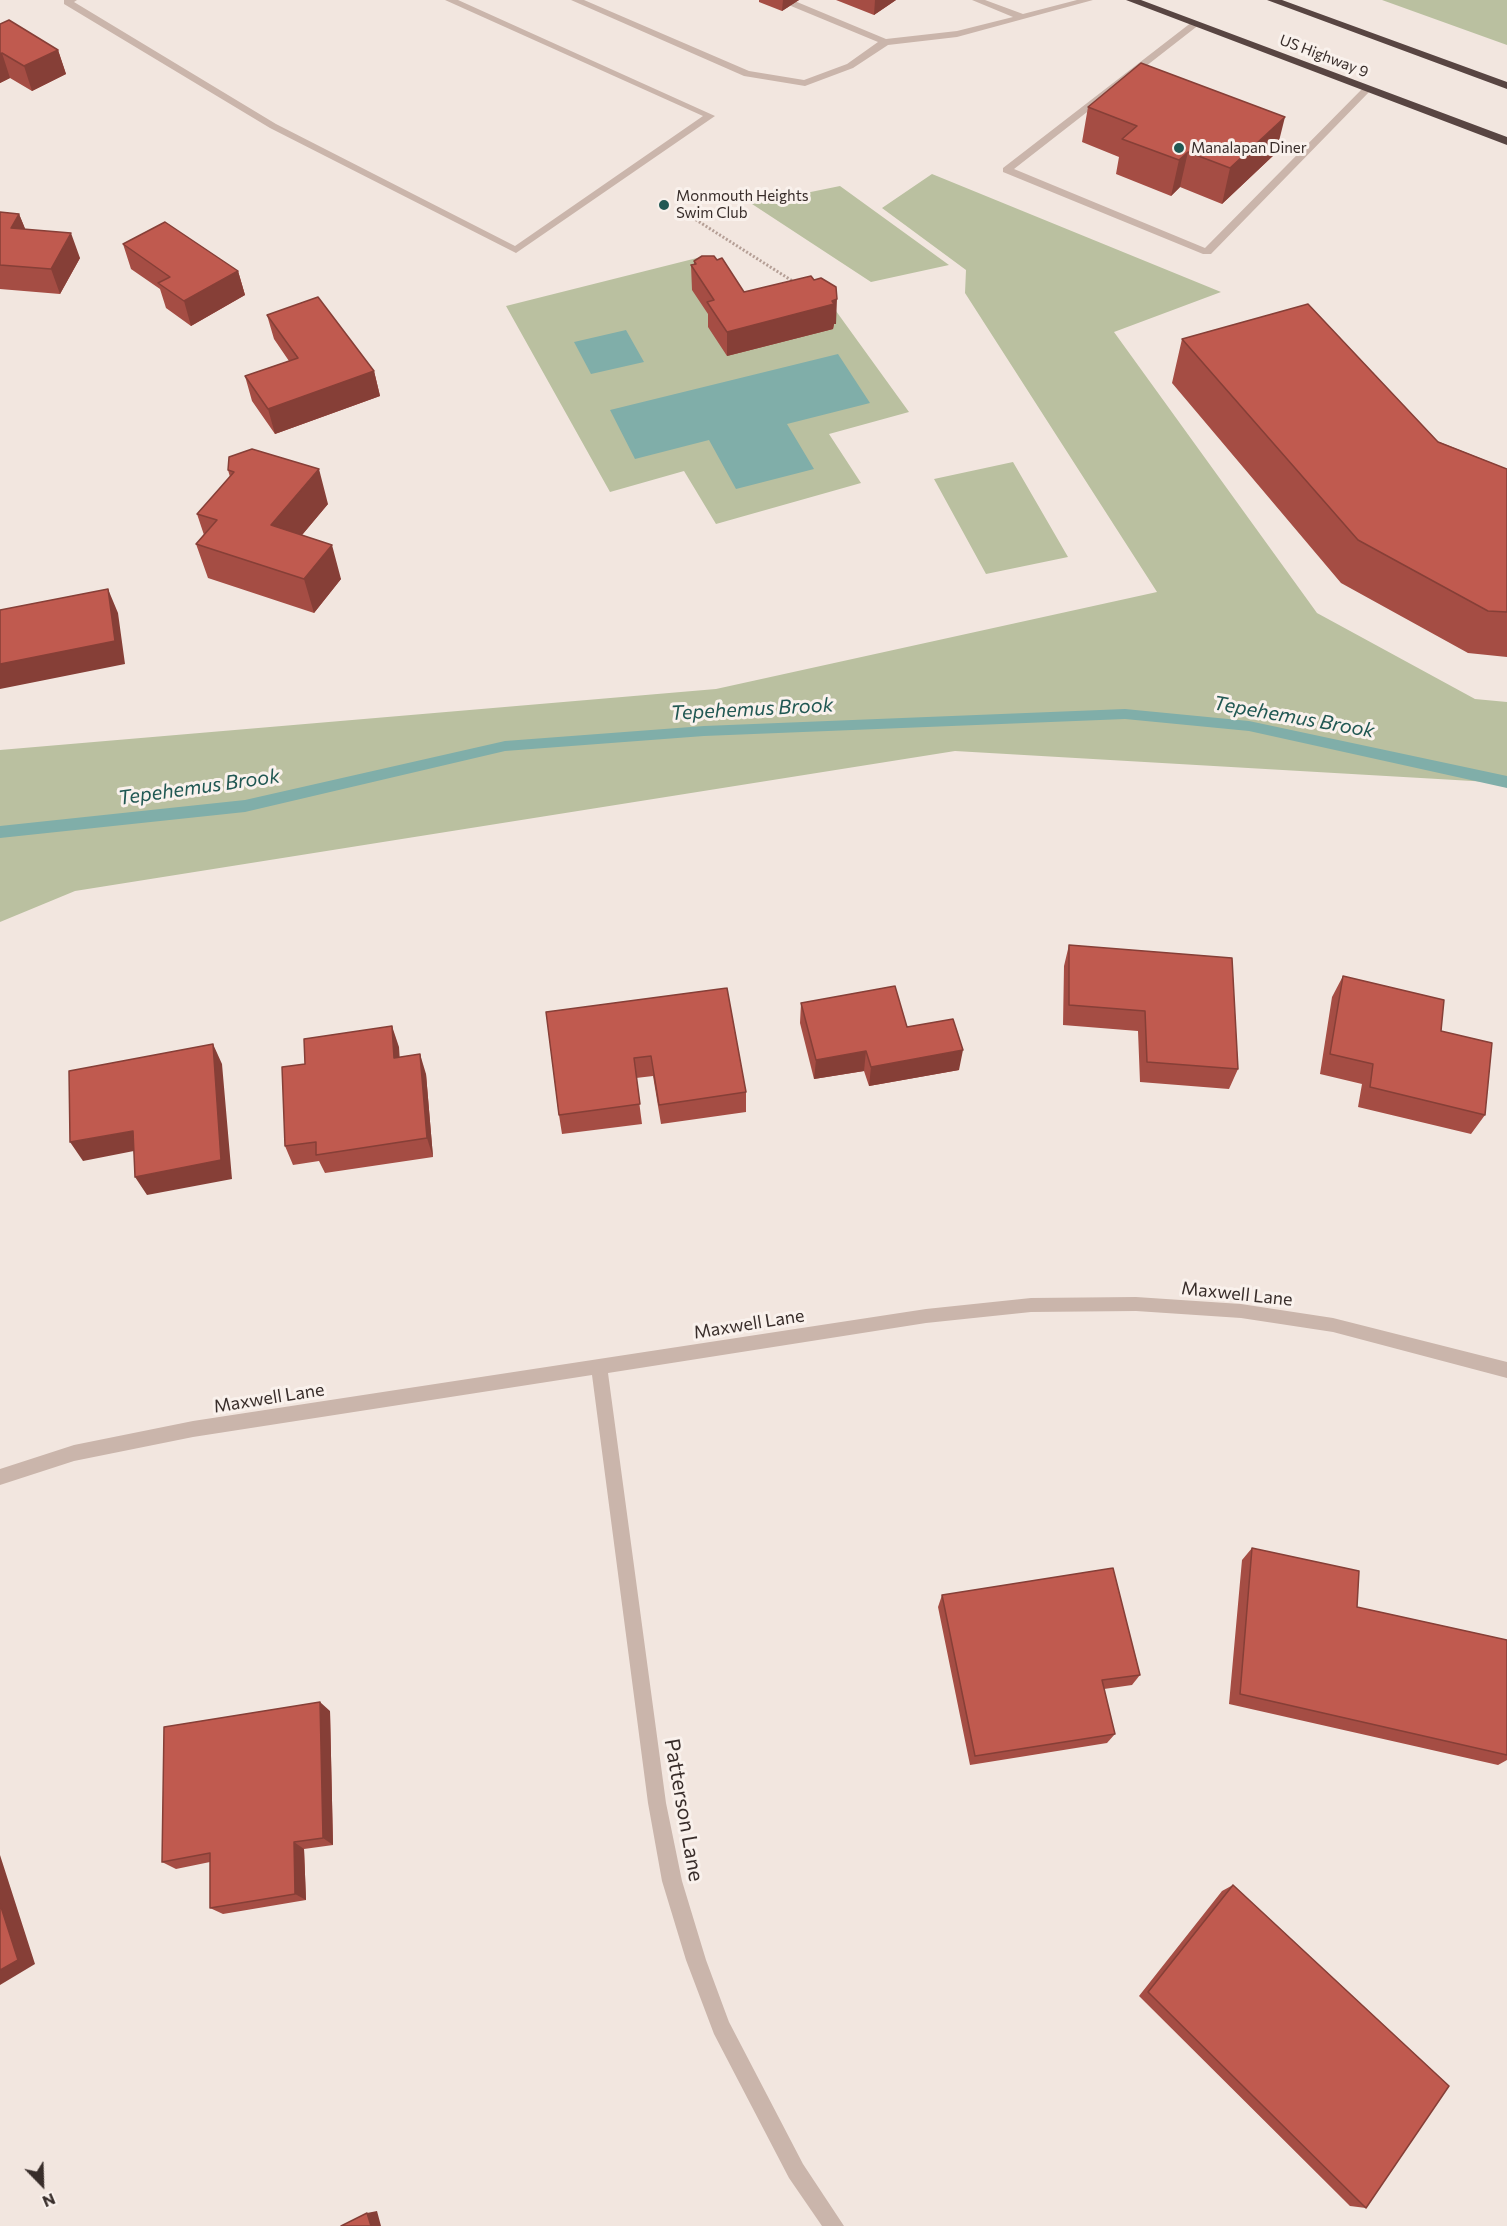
<!DOCTYPE html>
<html>
<head>
<meta charset="utf-8">
<style>
	body { margin:0 }
	#map { position:relative; width:1507px; height:2226px; overflow:hidden; background:#f2e6df; font-family:Commissioner,sans-serif }
	canvas { display:block }
	.north { position:absolute; left:12px; top:2154px; width:60px; height:60px; -webkit-text-stroke:4px #f9f1ec; paint-order:stroke; rotate:157deg; font-size:16px; font-weight:700; line-height:24px; text-align:center; color:#382d2a }
	.north::after { content:''; display:block; margin:auto; width:21px; height:27px; background:#382d2a; clip-path:polygon(50% 0,100% 100%,50% 72%,0 100%) }
</style>
</head>
<body>
<div id="map">
<canvas width="1507" height="2226"></canvas>
<div class="north">N</div>
</div>
<script>
const context = document.querySelector('canvas').getContext('2d');
context.lineJoin = 'round';
function fillPath(path, color) { context.fillStyle = color; context.fill(path, 'evenodd'); }
const poly = rows => new Path2D(rows.map(r => 'M' + r).join(''));
function strokePath(path, color, width, dash) { context.strokeStyle = color; context.lineWidth = width; context.lineCap = dash ? 'butt' : 'round'; context.setLineDash(dash || []); context.stroke(path); }
function label(font, color, halo, rows, align = 'center') {
  context.font = font + ' Commissioner,sans-serif'; context.lineWidth = 6; context.setLineDash([]); context.textBaseline = 'middle'; context.strokeStyle = halo; context.fillStyle = color; for (const [text, x, y, turn = 0] of rows) {
    context.save(); context.translate(x, y); context.rotate((+turn || 0) * Math.PI / 180); context.textAlign = isNaN(turn) ? turn : align; if (halo) context.strokeText(text, 0, 0); context.fillText(text, 0, 0); context.restore();
  }
}
fillPath(poly([
	[1382,0,1507,0,1507,45],
	[932,174,1221,292,1114,332,1317,613,1475,699,1507,702,1507,783,955,751,75,891,0,922,0,750,716,689,1157,592,965,293,966,270,882,208],
	[840,186,949,265,871,282,752,204],
	[705,256,745,317,836,311,909,412,829,434,861,483,716,524,684,471,610,492,506,306],
	[1013,462,1068,557,986,574,934,479]
]), '#bac0a0');
fillPath(poly([
	[626,330,644,362,591,374,574,342],
	[838,354,870,403,787,424,814,469,736,489,709,440,635,459,610,410]
]), '#80aea9');
fillPath(poly([
	[1125,709,1249,721,1507,776,1507,788,1249,731,1125,719,704,736,505,751,245,812,0,838,0,826,245,800,505,741,704,726,1125,709]
]), '#80aea9');
strokePath(poly([
	[682,211,794,282]
]), '#b59f96', 3, [2, 2]);
fillPath(poly([
	[64,0,77,0,74,2,276,124,515,246,703,116,445,0,458,0,715,116,516,253,270,128,64,4,64,0],
	[571,0,584,0,749,71,804,80,847,64,878,42,791,6,791,2,797,2,886,39,957,31,1013,17,972,0,985,0,1023,14,1077,0,1093,0,957,37,888,45,853,68,805,86,744,76,571,0],
	[1192,22,1200,24,1014,169,1205,248,1365,86,1371,86,1371,90,1211,254,1203,254,1003,172,1003,168,1192,22],
	[1136,1297,1241,1304,1333,1318,1507,1362,1507,1378,1333,1332,1241,1318,1136,1311,1031,1312,926,1323,608,1373,666,1803,682,1881,706,1960,729,2022,803,2164,844,2226,822,2226,789,2178,714,2034,686,1960,662,1881,648,1803,592,1375,193,1437,74,1461,0,1485,0,1469,74,1445,193,1421,926,1309,1031,1298,1136,1297]
]), '#cab5ab');
fillPath(poly([
	[1126,0,1141,0,1507,137,1507,145,1126,0],
	[1267,0,1282,0,1507,82,1507,89,1267,0]
]), '#584542');
fillPath(poly([
	[759,0,799,0,782,11,759,2],
	[836,0,896,0,874,15],
	[0,24,58,50,66,74,32,91,10,78,0,83],
	[1088,107,1276,153,1222,204,1180,187,1171,196,1116,174,1119,157,1082,142],
	[0,212,19,214,25,229,80,258,60,294,0,289],
	[123,244,238,271,245,295,191,326,166,308,160,289,131,269],
	[694,261,744,292,836,324,834,324,833,329,727,356,708,327,708,314,692,290,691,265,694,265],
	[267,315,374,371,380,396,275,434,252,401,245,376,289,361,274,339],
	[1182,339,1507,469,1507,657,1468,653,1341,583,1172,383],
	[228,470,328,504,302,535,341,579,314,613,208,578,196,544,204,535,197,514,230,477],
	[1069,945,1238,1069,1229,1089,1140,1082,1138,1031,1063,1025,1064,966],
	[1343,976,1441,1031,1485,1115,1471,1134,1358,1107,1362,1084,1320,1074,1332,997],
	[801,1003,907,1027,959,1070,869,1086,864,1071,814,1079,800,1023],
	[546,1012,746,1092,746,1112,661,1124,653,1076,636,1078,642,1124,562,1134,559,1115],
	[399,1047,399,1057,426,1074,433,1157,325,1173,319,1161,293,1165,285,1146,305,1064],
	[1252,1548,1357,1607,1507,1640,1507,1760,1498,1765,1229,1704,1242,1560],
	[942,1595,1140,1675,1132,1685,1104,1689,1115,1734,1107,1743,970,1765,938,1607],
	[330,1711,333,1845,304,1849,306,1900,223,1914,210,1908,210,1862,176,1869,162,1862],
	[1233,1885,1366,2208,1350,2206,1139,1996,1222,1891]
]), '#a54d44');
fillPath(poly([
	[783,0,799,0,782,11],
	[875,0,896,0,874,15],
	[58,50,66,74,32,91,24,66],
	[2,53,10,78,0,83,0,54],
	[1285,117,1276,153,1222,204,1230,168],
	[1188,152,1180,187,1171,196,1179,160],
	[19,214,29,238,11,228],
	[71,233,80,258,60,294,51,269],
	[238,271,245,295,191,326,184,301],
	[837,299,836,324,834,324,833,329,727,356,727,332],
	[374,371,380,396,275,434,268,409],
	[319,469,328,504,281,560,271,525],
	[332,545,341,579,314,613,304,579],
	[108,589,118,613,125,664,0,689,0,664],
	[392,1026,399,1047,401,1078,394,1058],
	[213,1044,222,1064,232,1179,147,1195,135,1177],
	[963,1050,959,1070,869,1086,871,1067],
	[866,1051,864,1071,814,1079,816,1060],
	[420,1054,426,1074,433,1157,427,1138],
	[133,1131,144,1149,83,1161,70,1142],
	[320,1702,330,1711,333,1845,323,1838],
	[294,1842,304,1849,306,1900,295,1894],
	[0,1855,35,1964,0,1985],
	[377,2211,381,2226,371,2226,367,2213]
]), '#863f37');
const building = poly([
	[9,20,58,50,24,66,2,53,0,54,0,24,9,20],
	[1141,63,1285,117,1230,168,1188,152,1179,160,1122,139,1137,126,1088,107,1141,63],
	[0,212,19,214,11,228,71,233,51,269,0,265,0,212],
	[165,222,238,271,184,301,158,283,170,277,123,244,165,222],
	[702,256,714,256,717,260,722,258,744,292,811,276,814,280,821,278,836,287,837,299,832,301,834,304,727,332,707,302,714,300,691,265,696,264,694,261,702,256],
	[318,297,374,371,268,409,245,376,298,358,267,315,318,297],
	[1308,304,1438,442,1507,469,1507,612,1488,611,1358,540,1182,339,1308,304],
	[252,449,319,469,271,525,332,545,304,579,196,544,217,520,197,514,234,472,228,470,229,457,252,449],
	[108,589,115,641,0,664,0,610,108,589],
	[1069,945,1232,958,1238,1069,1147,1062,1145,1011,1069,1005,1069,945],
	[1343,976,1444,1000,1441,1031,1492,1043,1485,1115,1370,1087,1373,1064,1330,1054,1343,976],
	[895,986,907,1027,953,1019,963,1050,871,1067,866,1051,816,1060,801,1003,895,986],
	[727,988,746,1092,659,1105,651,1056,634,1058,640,1104,559,1115,546,1012,727,988],
	[392,1026,394,1058,420,1054,427,1138,316,1155,316,1142,285,1146,282,1067,305,1064,304,1039,392,1026],
	[213,1044,221,1160,135,1177,133,1131,70,1142,69,1071,213,1044],
	[1252,1548,1359,1571,1357,1607,1507,1640,1507,1755,1240,1694,1252,1548],
	[1113,1568,1140,1675,1102,1680,1115,1734,975,1756,942,1595,1113,1568],
	[320,1702,323,1838,294,1842,295,1894,210,1908,210,1853,162,1862,164,1727,320,1702],
	[1233,1885,1449,2086,1366,2208,1148,1992,1233,1885],
	[0,1904,18,1960,0,1970,0,1904],
	[367,2213,371,2226,341,2226,367,2213]
]);
fillPath(building, '#c05a4f');
strokePath(building, '#863f37', 1.5);
for (const [x, y, r, color] of [
	[1179,148,6,"#215853"],
	[664,205,6,"#215853"]
]) { const dot = new Path2D(); dot.arc(x, y, r, 0, 2 * Math.PI); context.fillStyle = color; context.fill(dot); strokePath(dot, '#f9f1ec', 2); }
label('15px', '#382d2a', '#f9f1ec', [
	["US Highway 9",1324,56,21]
]);
label('15px', '#382d2a', '#f9f1ec', [
	["Manalapan Diner",1191,148],
	["Monmouth Heights",676,196],
	["Swim Club",676,213]
], 'left');
label('18px', '#382d2a', '#f9f1ec', [
	["Maxwell Lane",1237,1294,6],
	["Maxwell Lane",749,1324,-9],
	["Maxwell Lane",269,1398,-9]
]);
label('italic 20px', '#215853', '#f9f1ec', [
	["Tepehemus Brook",752,709,-3],
	["Tepehemus Brook",1294,717,10],
	["Tepehemus Brook",199,787,-8]
]);
label('21px', '#382d2a', '#f9f1ec', [
	["Patterson Lane",684,1810,80]
]);
</script>
</body>
</html>
